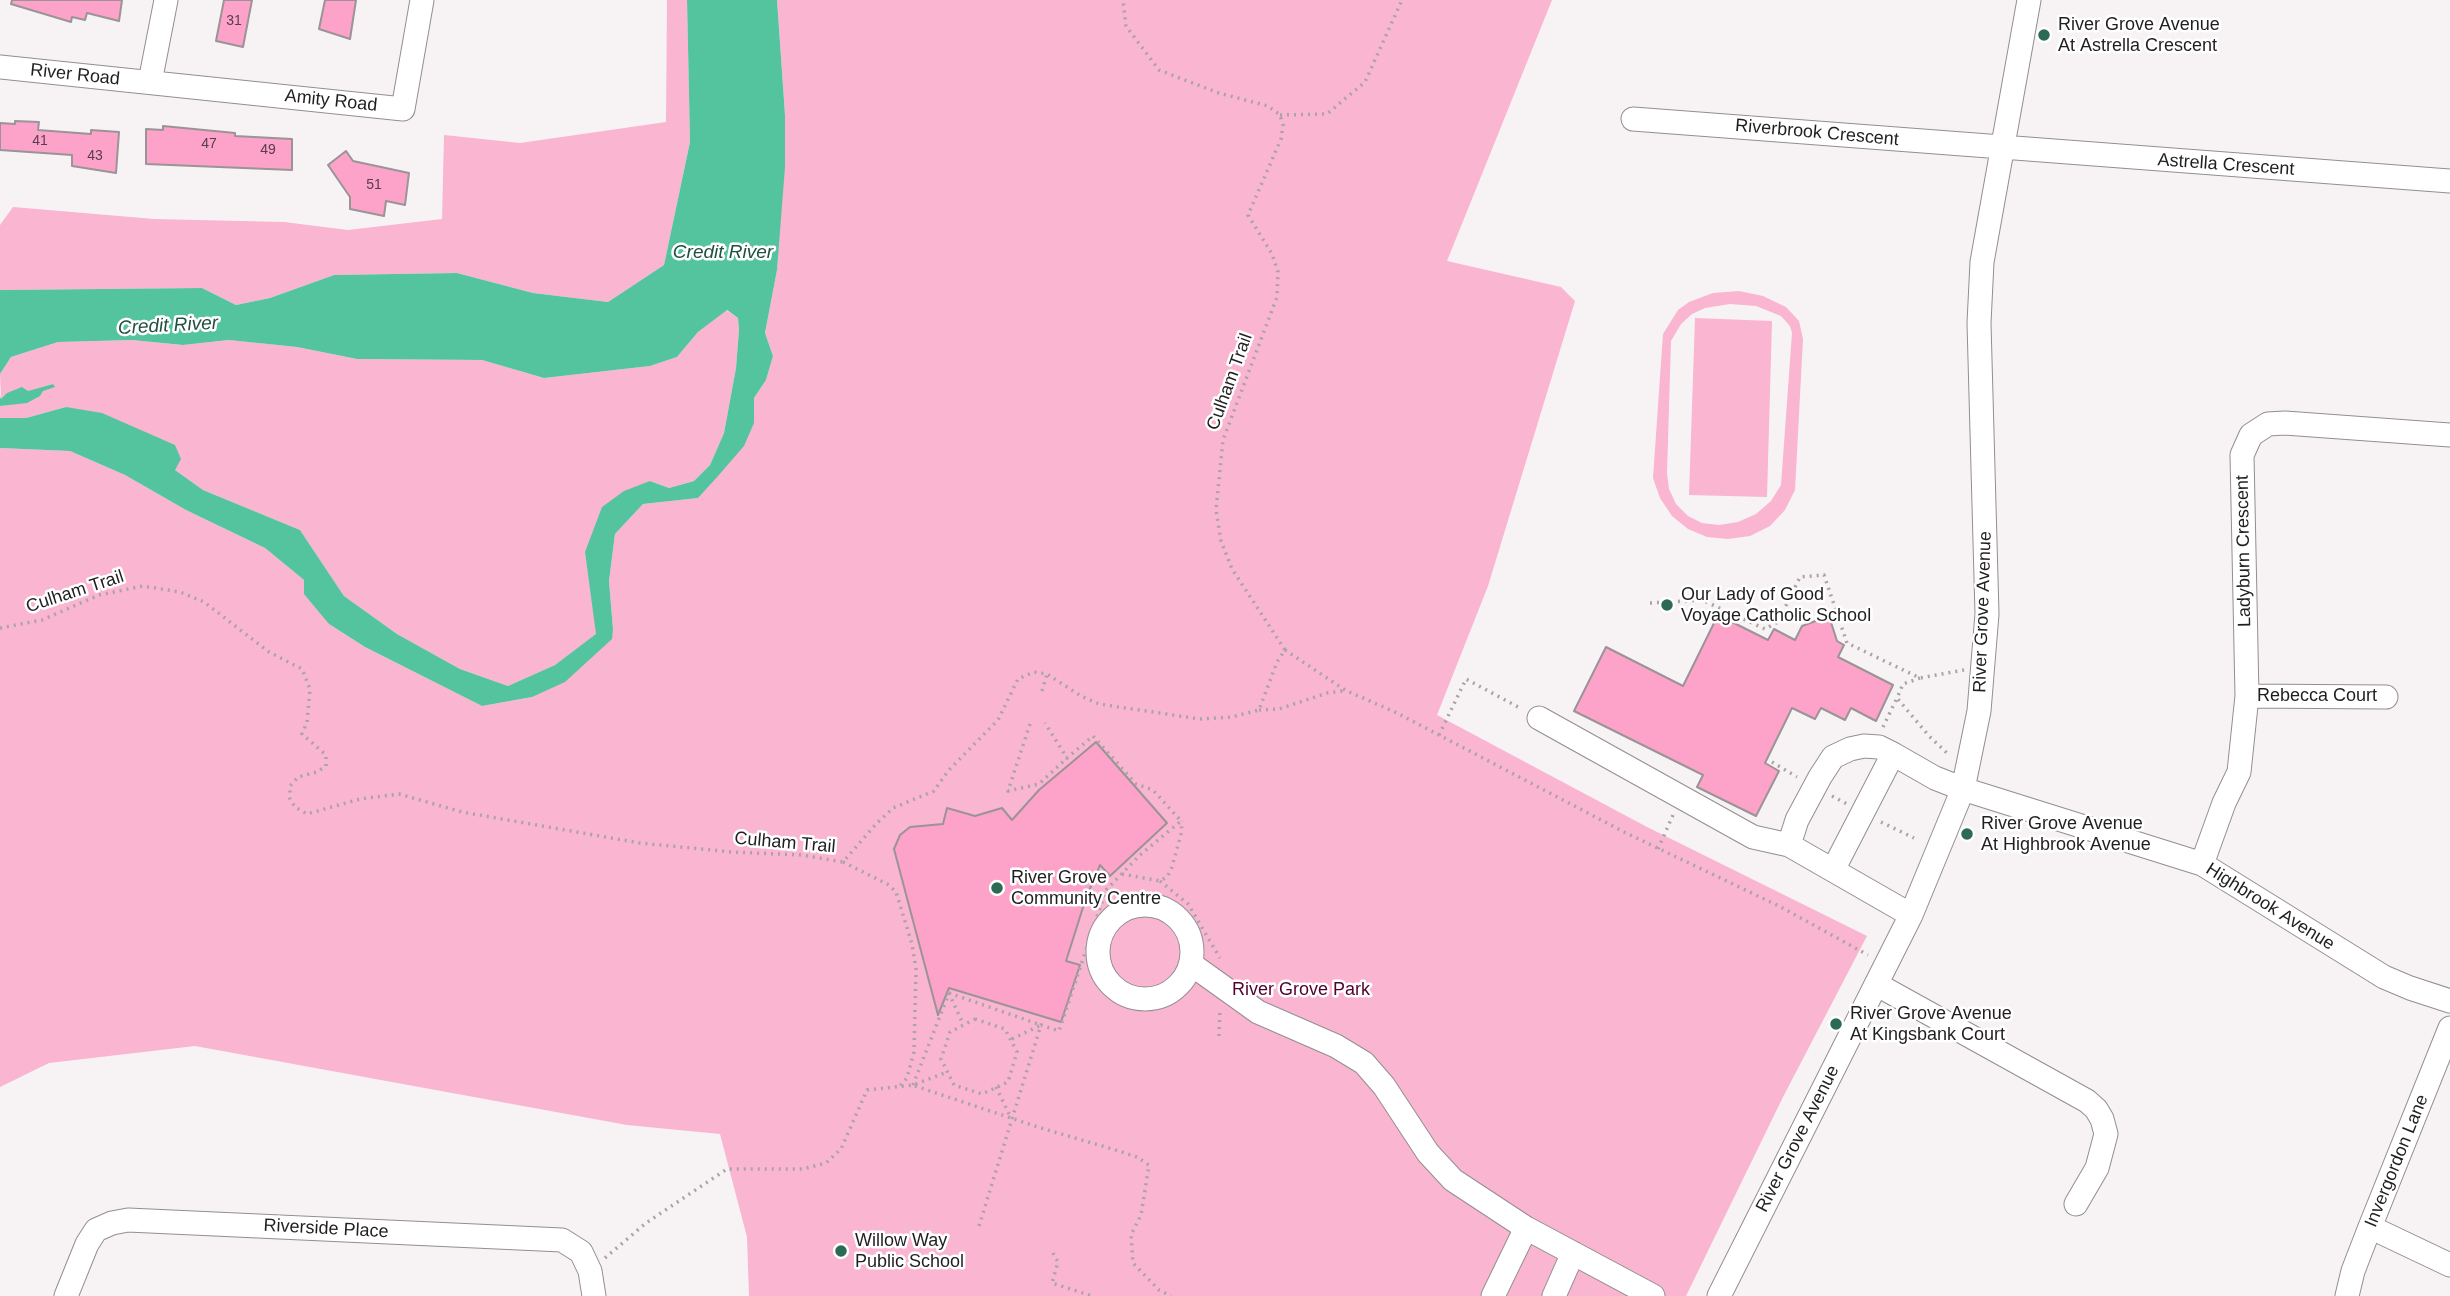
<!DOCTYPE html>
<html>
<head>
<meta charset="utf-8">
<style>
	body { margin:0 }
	canvas { display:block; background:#f7f2f4 }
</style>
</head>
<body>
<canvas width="2450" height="1296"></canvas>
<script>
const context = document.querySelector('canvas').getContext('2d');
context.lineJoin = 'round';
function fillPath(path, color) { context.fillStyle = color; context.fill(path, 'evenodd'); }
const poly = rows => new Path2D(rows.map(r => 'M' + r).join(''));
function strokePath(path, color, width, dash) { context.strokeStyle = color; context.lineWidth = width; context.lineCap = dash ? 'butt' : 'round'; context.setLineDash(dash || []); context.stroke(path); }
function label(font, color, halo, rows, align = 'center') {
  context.font = font + ' Helvetica,sans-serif'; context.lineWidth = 5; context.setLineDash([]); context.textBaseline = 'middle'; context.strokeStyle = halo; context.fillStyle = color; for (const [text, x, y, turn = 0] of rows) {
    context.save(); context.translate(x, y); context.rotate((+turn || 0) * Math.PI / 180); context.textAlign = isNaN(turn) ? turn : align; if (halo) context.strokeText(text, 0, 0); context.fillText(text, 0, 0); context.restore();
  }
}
fillPath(poly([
	[667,0,687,0,690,142,664,265,608,302,533,293,457,273,334,275,270,298,236,305,202,288,0,290,0,225,13,207,154,219,284,222,348,230,442,219,444,135,520,143,666,122],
	[777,0,1552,0,1447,261,1561,287,1575,301,1488,586,1437,715,1647,827,1867,936,1783,1097,1686,1296,749,1296,747,1237,720,1134,627,1125,195,1046,49,1063,0,1087,0,448,70,451,125,475,186,510,265,548,304,580,329,624,365,647,482,706,532,697,613,629,609,581,615,534,643,504,698,498,754,423,754,398,766,380,773,356,765,333,777,270,785,115],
	[1739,291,1763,296,1786,307,1799,321,1803,339,1795,490,1785,510,1770,526,1750,536,1728,539,1707,537,1688,529,1672,516,1660,498,1653,478,1663,334,1678,310,1689,302,1713,293],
	[1730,304,1756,306,1781,316,1790,326,1792,333,1781,485,1771,501,1756,514,1738,522,1719,525,1702,523,1688,516,1676,504,1669,489,1667,473,1671,341,1681,324,1692,314,1705,308],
	[726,310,738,318,739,330,736,368,724,433,710,465,694,481,669,488,650,481,585,552,597,634,555,665,508,686,460,669,397,634,344,596,300,530,203,490,175,470,66,407,26,418,0,418,0,406,27,402,53,384,1,399,0,374,11,357,58,342,132,340,183,345,230,340,297,347,357,359,482,360,544,378,650,366,677,357,698,332],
	[1695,318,1772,321,1767,497,1689,495]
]), '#fab5d1');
fillPath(poly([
	[687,0,777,0,785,115,785,167,777,270,765,333,773,356,766,380,754,398,754,423,744,446,718,476,698,498,643,504,615,534,609,581,613,629,612,639,565,682,532,697,482,706,365,647,329,624,304,594,304,580,265,548,186,510,125,475,70,451,0,448,0,418,26,418,66,407,102,413,175,445,181,459,175,470,203,490,300,530,344,596,397,634,460,669,508,686,555,665,596,634,585,552,602,507,624,491,650,481,669,488,694,481,710,465,724,433,736,368,739,330,738,318,727,310,698,332,677,357,650,366,544,378,482,360,357,359,297,347,229,340,183,345,132,340,58,342,11,357,0,374,0,290,202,288,236,305,270,298,334,275,457,273,533,293,608,302,664,265,690,142],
	[53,384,55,387,43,391,40,396,27,403,0,406,0,396,1,399,7,393,22,387,28,391]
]), '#54c49e');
const building = poly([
	[12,0,122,0,119,21,87,13,85,20,72,17,71,22,11,4,12,0],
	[224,0,252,0,243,47,216,41,224,0],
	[325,0,356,0,350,39,319,29,325,0],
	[15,121,39,122,38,130,91,134,91,130,119,132,116,173,72,166,72,155,0,150,0,123,15,124,15,121],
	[163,126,235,133,235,136,292,139,292,170,146,164,146,129,163,130,163,126],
	[346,151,353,161,409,173,405,205,386,201,384,216,350,209,350,197,328,165,346,151],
	[1718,615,1768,640,1774,629,1795,640,1802,626,1829,616,1837,641,1844,645,1838,657,1893,685,1876,721,1851,708,1845,720,1821,708,1815,719,1792,708,1765,763,1779,771,1756,816,1697,787,1703,775,1574,711,1606,647,1683,686,1718,615],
	[1096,742,1167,823,1110,876,1100,865,1086,898,1066,961,1080,965,1061,1022,949,988,938,1015,894,849,900,835,910,827,943,824,947,808,975,816,1002,808,1012,820,1039,790,1096,742]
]);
fillPath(building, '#fda2c9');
strokePath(building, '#9a9496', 2);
const minor = poly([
	[0,67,403,109,422,0],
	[150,82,166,0],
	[1633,119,2450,181],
	[2247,696,2386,697],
	[1539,718,1753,837,1789,845,1911,915],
	[1789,845,1797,820,1820,777,1833,757,1850,749,1864,746,1879,747,1893,754],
	[2202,864,2224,803,2239,772,2247,696,2242,455,2251,435,2268,424,2285,423,2450,435],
	[1833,870,1893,754,1935,778,1963,789,2202,864,2384,977,2410,988,2450,1001],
	'1098 952a47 47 0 1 1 94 0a47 47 0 1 1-94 0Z',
	[1191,964,1258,1012,1336,1046,1364,1063,1384,1086,1428,1153,1453,1180,1526,1228,1653,1296],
	[1876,984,2087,1101,2096,1109,2102,1119,2106,1134,2097,1168,2076,1204],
	[2370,1227,2450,1265],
	[66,1296,87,1244,96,1230,112,1223,128,1220,562,1240,581,1252,590,1271,594,1296],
	[1493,1296,1526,1228],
	[1554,1296,1573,1253],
	[1719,1296,1911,915,1963,789,1979,711,1987,614,1979,323,1982,262,2029,0],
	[2347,1296,2353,1271,2370,1227,2450,1028]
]);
strokePath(minor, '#948e90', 25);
strokePath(poly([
	[1280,115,1327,114,1365,82,1402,0],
	[1650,603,1702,600,1765,629,1778,622,1800,577,1824,575,1847,643,1920,678,1964,670],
	[0,628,42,620,99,595,143,586,180,592,204,602,269,652,302,669,310,689,307,722,302,734,326,755,326,766,317,772,298,777,290,786,290,799,295,807,307,814,360,799,399,794,462,812,640,843,732,852,802,855,843,862,876,824,893,808,934,791,948,771,998,720,1018,679,1034,672,1047,674,1081,696,1099,704,1200,719,1232,717,1259,710,1277,662,1285,650,1232,569,1221,541,1216,510,1223,440,1277,297,1278,272,1272,254,1248,215,1281,139,1283,125,1280,115,1268,106,1219,93,1159,70,1126,26,1123,0],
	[1285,650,1345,690,1397,713,1624,832,1779,906,1868,955],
	[1920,678,1903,684,1897,698,1929,736,1949,755],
	[1042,691,1047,674],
	[1259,710,1279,709,1327,693,1343,691],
	[1030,724,1008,791,1039,784,1067,758],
	[1883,727,1897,698],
	[1439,735,1466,679,1520,708],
	[1772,762,1797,777],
	[1832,796,1847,804],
	[1881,822,1914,838],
	[1658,849,1673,815],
	[843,862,889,885,896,892,912,944,916,969,914,1052,907,1078,900,1086],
	[1122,874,1160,881,1167,877,1171,870,1182,831,1181,821],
	[1160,881,1188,904,1220,958],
	[949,993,1041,1025],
	[949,993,963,1024],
	[975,1019,1005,1029,1017,1052,1008,1082,982,1094,954,1085,941,1059,950,1032,975,1019],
	[1219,1036,1220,1010],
	[1012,1039,1041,1025],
	[913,1085,949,993],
	[915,1086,1041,1128,1119,1151,1137,1157,1149,1165,1141,1215,1131,1235,1133,1263,1159,1290,1171,1296],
	[996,1087,1010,1116],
	[979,1226,1041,1025,1059,1031,1106,890,1140,855,1181,821,1153,790,1136,784,1093,736,1067,758,1045,723],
	[1053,1253,1058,1262,1052,1283,1092,1296],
	[605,1258,646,1223,727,1169,803,1169,826,1163,841,1149,867,1090,913,1085,947,1072]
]), '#a8a4a5', 3.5, [2, 5]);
strokePath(minor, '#fff', 23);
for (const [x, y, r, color] of [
	[2044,35,7,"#2d6a55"],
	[1667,605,7,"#2d6a55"],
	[1967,834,7,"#2d6a55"],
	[997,888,7,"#2d6a55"],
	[1836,1024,7,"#2d6a55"],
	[841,1251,7,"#2d6a55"]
]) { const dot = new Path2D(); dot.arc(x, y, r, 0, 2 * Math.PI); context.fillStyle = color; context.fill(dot); strokePath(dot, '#fff', 2.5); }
label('14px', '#573f4a', null, [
	["31",234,21],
	["41",40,141],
	["47",209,144],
	["49",268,150],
	["43",95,156],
	["51",374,185]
]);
label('18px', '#201e1f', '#fff', [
	["River Grove Avenue",2058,25],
	["At Astrella Crescent",2058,46],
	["Our Lady of Good",1681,595],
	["Voyage Catholic School",1681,616],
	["River Grove Avenue",1981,824],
	["At Highbrook Avenue",1981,845],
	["River Grove",1011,878],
	["Community Centre",1011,899],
	["River Grove Avenue",1850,1014],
	["At Kingsbank Court",1850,1035],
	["Willow Way",855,1241],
	["Public School",855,1262]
], 'left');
label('18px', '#201e1f', '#fff', [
	["River Road",75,75,6],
	["Amity Road",331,101,6],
	["Riverbrook Crescent",1817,133,5],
	["Astrella Crescent",2226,165,4],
	["Culham Trail",1230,382,-70],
	["Ladyburn Crescent",2244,551,-91],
	["Culham Trail",75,592,-18],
	["River Grove Avenue",1983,612,-88],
	["Rebecca Court",2317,696],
	["Culham Trail",785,843,5],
	["Highbrook Avenue",2270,907,32],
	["River Grove Avenue",1798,1139,-63],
	["Invergordon Lane",2397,1161,-68],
	["Riverside Place",326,1229,3]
]);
label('18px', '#520230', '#fff', [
	["River Grove Park",1301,990]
]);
label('italic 19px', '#21503f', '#fff', [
	["Credit River",723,253],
	["Credit River",168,326,-3]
]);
</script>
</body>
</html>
